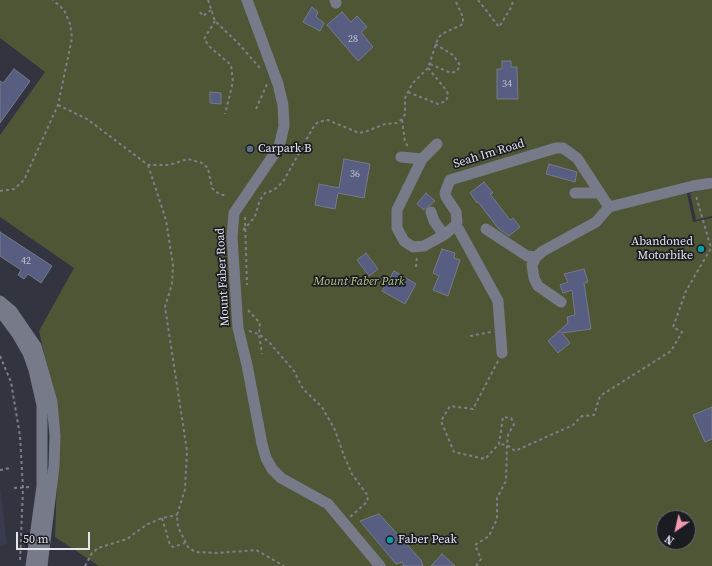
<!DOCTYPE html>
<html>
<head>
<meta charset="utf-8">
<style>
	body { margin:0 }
	#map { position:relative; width:712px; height:566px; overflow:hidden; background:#323440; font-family:"Source Serif 4",serif }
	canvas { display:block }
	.north { position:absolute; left:656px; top:510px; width:40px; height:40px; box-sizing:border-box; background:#1b1c22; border:1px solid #6b6c73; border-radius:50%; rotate:214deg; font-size:11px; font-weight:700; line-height:16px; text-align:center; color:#e3e4ec }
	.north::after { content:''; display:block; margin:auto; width:14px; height:18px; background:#f19ab2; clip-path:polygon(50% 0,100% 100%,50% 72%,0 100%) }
	.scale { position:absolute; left:16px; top:532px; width:74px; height:18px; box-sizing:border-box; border:2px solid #e3e4ec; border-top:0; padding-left:5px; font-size:12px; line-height:14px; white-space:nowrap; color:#e3e4ec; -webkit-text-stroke:3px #1b1c22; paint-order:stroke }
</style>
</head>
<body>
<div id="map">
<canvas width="712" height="566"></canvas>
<div class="north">N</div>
<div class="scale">50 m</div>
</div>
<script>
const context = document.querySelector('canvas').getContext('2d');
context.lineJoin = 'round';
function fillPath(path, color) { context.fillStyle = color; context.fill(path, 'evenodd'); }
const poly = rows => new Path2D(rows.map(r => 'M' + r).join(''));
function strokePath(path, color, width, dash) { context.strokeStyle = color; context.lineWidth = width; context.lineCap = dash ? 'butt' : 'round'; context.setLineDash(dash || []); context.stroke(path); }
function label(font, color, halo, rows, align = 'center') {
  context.font = font + ' "Source Serif 4",serif'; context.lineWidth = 3.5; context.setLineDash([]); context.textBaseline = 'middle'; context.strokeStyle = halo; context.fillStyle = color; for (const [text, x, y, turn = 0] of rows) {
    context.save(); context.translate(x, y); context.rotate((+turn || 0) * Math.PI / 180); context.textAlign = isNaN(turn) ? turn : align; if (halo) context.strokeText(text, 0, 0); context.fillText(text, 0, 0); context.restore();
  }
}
fillPath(poly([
	[0,487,7,544,0,545]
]), '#393c4e');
fillPath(poly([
	[0,0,712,0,712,177,685,184,693,222,712,218,712,566,99,566,55,537,59,421,39,331,74,268,0,217,0,135,45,72,0,38],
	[664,518,688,518,688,542,664,542],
	[712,188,712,216,696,220,690,193]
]), '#4f5635');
const building = poly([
	[312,7,318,12,316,17,324,23,320,31,303,22,312,7],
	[342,12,351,22,357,16,367,27,361,32,373,47,358,61,327,25,342,12],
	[502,61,511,61,511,67,517,67,518,99,497,99,497,69,502,69,502,61],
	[14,69,30,81,0,123,0,81,3,83,14,69],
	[210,92,221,93,221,104,210,103,210,92],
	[344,159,370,164,364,198,338,193,335,209,315,205,319,184,339,188,344,159],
	[549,164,577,172,575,182,546,174,549,164],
	[484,182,493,193,490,194,510,220,513,218,520,227,509,236,498,228,478,202,477,203,470,193,484,182],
	[426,193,435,201,424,210,417,204,426,193],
	[0,232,52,266,41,283,28,274,24,279,18,275,21,270,0,256,0,232],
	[442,249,455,253,454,258,460,260,448,296,433,290,439,276,433,273,442,249],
	[366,253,378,269,369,276,357,260,366,253],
	[584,269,588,282,584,283,591,329,562,333,570,343,558,353,548,341,568,323,567,317,575,315,572,290,563,293,560,285,568,282,564,274,584,269],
	[394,271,416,284,405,304,382,291,394,271],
	[712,407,712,439,705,442,693,415,712,407],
	[379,514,421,560,423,566,404,566,402,562,396,564,360,521,379,514],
	[442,554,455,566,431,566,442,554]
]);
fillPath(building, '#585e81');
strokePath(building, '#777a88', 1);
strokePath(poly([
	[208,0,215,21,238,43,260,68],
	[478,0,499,27,512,6,513,0],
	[200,12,203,16,211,10],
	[215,21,204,39,210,47,231,65,233,82,225,114],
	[430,64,451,73,457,71,460,65,453,55,435,44],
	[408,92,438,104,446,101,448,96,447,91,428,68],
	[58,105,87,119,148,165,169,165,188,159,202,163,208,168,212,188,219,194,227,196],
	[256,109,267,84],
	[402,120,405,142,409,148],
	[148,165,166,220,173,265,172,284,165,307,187,451,185,489,177,515,178,527,188,547,195,552,218,553,256,550,284,566],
	[0,191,14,189,24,180,58,105,72,38,70,24,64,10,53,0],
	[245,217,247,285],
	[243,230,250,223,255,216,260,200,265,193,274,190,283,182,314,126,318,122,328,120,359,133,365,132,385,124,397,123,402,119,405,114,405,98,412,84,428,68,438,38,442,34,463,24,463,17,455,0],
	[416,267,417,256],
	[248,310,260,323,259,334,262,354],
	[249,331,259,334,269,342,294,371,303,389,322,407,335,430,344,456,352,474,368,496,367,502,350,517],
	[470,336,491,332],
	[0,356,11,382,20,436,23,488,20,561],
	[498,361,473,409,450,406,441,421,454,452,485,459,499,444,503,417,511,418,514,424,508,435,507,445,515,451,573,425,582,416,594,415,600,396,671,351,682,332,673,327,686,291,711,248,696,196],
	[0,470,10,468],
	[14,488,31,487],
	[162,518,170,545,173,547,185,543],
	[85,566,92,553,98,548,127,539,146,525,162,518,177,515],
	[476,566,481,559,475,545,489,536,497,519,497,498,506,481,507,445,499,444]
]), '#7e7f8a', 2, [3, 3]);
strokePath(poly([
	[247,0,278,84,283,105,284,126,279,147,234,213,232,237,238,328,247,365,262,444,266,458,272,469,281,478,328,504,380,566],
	[335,0,336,3],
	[437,144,422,159,397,210,397,228,404,241,413,247,424,246,444,235,455,226,457,222,456,212,446,197,445,193,450,180,556,148,563,148,577,158,609,207],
	[401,157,422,159],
	[575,193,600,193],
	[431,212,434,221,444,235],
	[455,226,459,230,498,301,502,353],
	[486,229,527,256,536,257],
	[0,301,12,311,36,346,52,402,55,436,54,466,42,566],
	[561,302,538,286,534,278,532,265,536,257,543,251,596,222,609,207,693,186,712,183],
	[0,311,17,334,28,353,34,370,42,405,42,486,31,566]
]), '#777a88', 11);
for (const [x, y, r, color] of [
	[250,149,4,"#5c6f8a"],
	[701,249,4,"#0f9aa8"],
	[390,540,4,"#0f9aa8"]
]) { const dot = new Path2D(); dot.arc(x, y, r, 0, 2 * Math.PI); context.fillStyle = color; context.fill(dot); strokePath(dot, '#1b1c22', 1.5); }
label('10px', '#c0c2d1', null, [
	["28",353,39],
	["34",507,84],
	["36",355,174],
	["42",26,261]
]);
label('12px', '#e3e4ec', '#1b1c22', [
	["Carpark B",258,149],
	["Abandoned",693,242,"right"],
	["Motorbike",693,256,"right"],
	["Faber Peak",398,540]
], 'left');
label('12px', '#e3e4ec', '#1b1c22', [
	["Seah Im Road",489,154,-17],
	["Mount Faber Road",223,277,-93]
]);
label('italic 12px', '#bac787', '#1b1c22', [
	["Mount Faber Park",359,282]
]);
</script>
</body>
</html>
